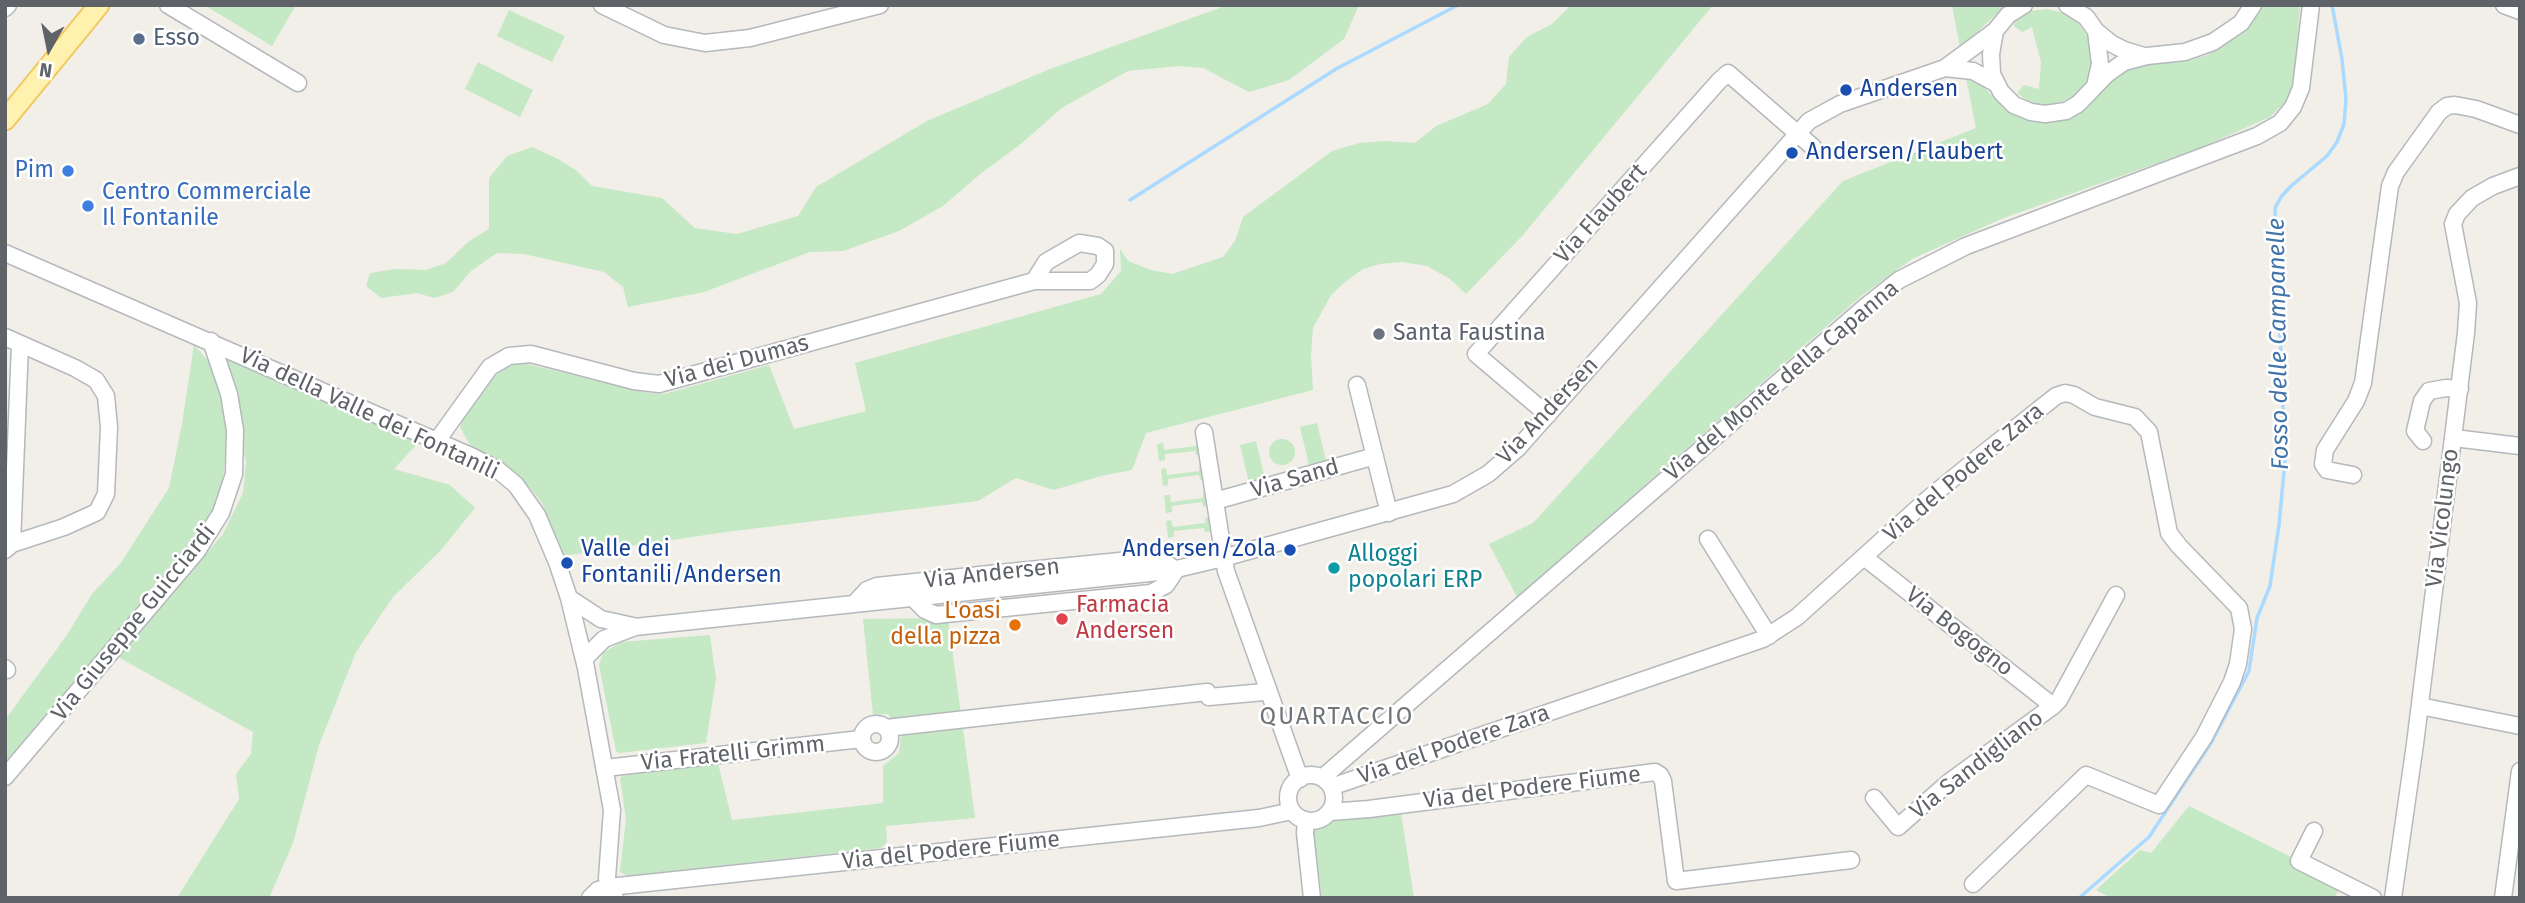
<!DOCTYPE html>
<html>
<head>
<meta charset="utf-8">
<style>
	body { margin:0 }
	#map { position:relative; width:2525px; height:903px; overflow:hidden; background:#f1efe8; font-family:"Fira Sans",sans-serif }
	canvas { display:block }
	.frame { position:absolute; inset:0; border:7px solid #5f6368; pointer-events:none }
	.north { position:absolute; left:14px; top:14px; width:70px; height:70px; -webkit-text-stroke:5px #fff; paint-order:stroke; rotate:189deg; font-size:19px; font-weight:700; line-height:28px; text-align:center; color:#5f6368 }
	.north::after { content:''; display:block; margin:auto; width:24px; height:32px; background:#5f6368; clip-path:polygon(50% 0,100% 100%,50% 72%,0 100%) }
</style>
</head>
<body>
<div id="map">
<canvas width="2525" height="903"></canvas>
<div class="frame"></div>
<div class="north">N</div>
</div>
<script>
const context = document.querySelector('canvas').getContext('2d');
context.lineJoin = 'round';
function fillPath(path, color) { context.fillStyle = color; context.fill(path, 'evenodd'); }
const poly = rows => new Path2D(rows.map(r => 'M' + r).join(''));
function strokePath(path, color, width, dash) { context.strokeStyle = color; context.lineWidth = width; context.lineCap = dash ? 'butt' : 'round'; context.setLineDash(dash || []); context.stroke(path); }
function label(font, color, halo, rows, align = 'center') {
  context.font = font + ' "Fira Sans",sans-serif'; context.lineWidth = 5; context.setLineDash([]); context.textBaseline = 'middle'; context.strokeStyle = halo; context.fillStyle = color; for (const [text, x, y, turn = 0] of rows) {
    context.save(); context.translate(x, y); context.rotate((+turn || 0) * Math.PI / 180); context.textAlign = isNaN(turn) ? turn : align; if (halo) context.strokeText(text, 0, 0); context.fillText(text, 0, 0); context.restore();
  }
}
fillPath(poly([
	[204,5,296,5,272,46],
	[1228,5,1359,5,1344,39,1289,80,1249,92,1203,68,1179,66,1128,71,1063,107,1022,143,979,175,943,206,899,231,843,251,810,252,704,292,628,307,623,287,604,272,524,254,497,253,471,271,453,292,434,298,417,293,381,298,366,286,370,273,395,269,426,270,446,263,468,242,489,229,489,178,507,156,532,147,558,159,577,171,592,186,662,198,695,228,737,234,798,216,816,187,927,121,1050,69],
	[1571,5,1713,5,1523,235,1466,294,1450,279,1427,266,1403,262,1380,264,1363,269,1346,281,1331,295,1313,328,1311,355,1313,390,1146,433,1132,470,1101,476,1054,490,1016,478,978,501,726,532,564,556,542,503,529,486,500,462,470,445,460,427,464,417,495,376,509,366,523,363,648,393,664,394,769,365,794,429,866,411,855,363,1101,294,1121,271,1120,249,1128,261,1151,270,1172,274,1223,257,1235,241,1243,217,1332,151,1359,143,1386,141,1415,143,1436,126,1488,104,1506,84,1509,57,1527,37,1552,24],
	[1952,5,2006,5,1960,48],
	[2262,5,2300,5,2295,77,2286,101,2270,117,2202,147,2001,219,1912,259,1861,296,1517,597,1489,544,1533,523,1843,181,1976,128,1965,73,1975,77,1993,97,2006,108,2023,116,2045,121,2117,73,2138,64,2188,61,2208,55,2245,32],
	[2047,9,2063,13,2077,22,2087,35,2092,51,2092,67,2086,83,2075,95,2061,102,2046,106,2031,103,2017,93,2024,85,2039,89,2041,62,2032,27,2022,32,2013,25,2017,18,2030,11],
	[509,10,565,36,552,62,497,36],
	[478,62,533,90,520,117,465,89],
	[194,345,211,364,223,403,228,440,221,492,205,528,5,766,5,720,67,635,92,594,120,564,169,488,182,424],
	[221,352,419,442,394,469,450,485,475,508,440,551,393,597,356,652,319,745,293,843,269,898,177,898,239,799,236,774,251,754,253,732,118,657,223,534,243,493,246,462],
	[1317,423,1326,461,1309,465,1300,427],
	'1269 452a13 13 0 1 1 26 0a13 13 0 1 1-26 0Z',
	[1196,441,1200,441,1202,455,1196,455,1195,451,1165,454,1165,460,1159,461,1157,444,1163,443,1164,450,1196,446],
	[1256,441,1265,479,1249,483,1240,445],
	[1203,465,1205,479,1200,480,1199,475,1168,479,1168,485,1163,486,1161,469,1166,468,1167,475,1199,471,1199,466],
	[1207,492,1209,506,1203,507,1202,502,1172,506,1172,512,1166,513,1164,495,1170,495,1171,502,1203,498,1203,493],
	[1209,517,1211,532,1205,532,1204,528,1174,531,1174,537,1168,538,1166,521,1171,520,1173,527,1205,523,1205,518],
	[948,618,975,818,886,826,887,842,881,848,627,876,620,872,626,819,620,778,622,776,718,763,732,820,883,803,883,766,899,753,901,736,888,714,873,715,863,619],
	[710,635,716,679,706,743,619,753,616,751,599,665,603,653,621,642],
	[2189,806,2295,859,2340,888,2334,898,2111,898,2096,890,2140,850,2151,853],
	[1401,813,1414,898,1322,898,1313,827,1330,819]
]), '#c5e8c5');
strokePath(poly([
	[1130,200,1336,69,1458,5],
	[2079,898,2149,837,2211,743,2249,671,2257,618,2270,586,2279,525,2285,460,2275,208,2281,197,2291,186,2327,156,2337,142,2344,124,2346,99,2342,59,2332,5]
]), '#aadaff', 3.5);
const minor = poly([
	[168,5,298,83],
	[602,5,664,35,705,43,750,38,880,5],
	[2024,5,2008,15,1995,31,1991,54,1992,74,2001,92,2014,105,2031,112,2045,114,2066,111,2078,104,2107,74,2124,62,2147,56,2185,52,2213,42,2241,23,2253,5],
	[2067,5,2086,17,2096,31,2112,44,2124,50,2144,56],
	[2504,5,2520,11],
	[5,8,8,5],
	[1945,68,1973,71,1995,83],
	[2095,86,2100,64,2096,31],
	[5,253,471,456,498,470,516,485,537,515,557,562,569,598,586,668,612,810,607,878,609,887,615,898],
	[5,337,75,368,96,380,106,396,109,427,106,494,97,512,64,527,12,544,5,550],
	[1357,385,1389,513],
	[1548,415,1476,354,1719,81,1728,73,1813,147],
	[1204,432,1226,571,1300,779],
	[2454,438,2520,446],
	[2423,441,2415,431,2422,401,2429,391,2446,388,2460,389],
	[436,442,490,367,509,356,531,354,634,381,659,384,1034,281,1090,281,1098,275,1105,264,1105,251,1098,246,1079,243,1046,262,1034,281],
	[2353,475,2327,470,2323,464,2325,450,2356,401,2363,383,2390,186,2396,172,2439,112,2447,106,2455,105,2476,109,2520,125],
	[1215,501,1375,456],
	[1708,539,1769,636],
	[12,544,20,344],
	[1864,557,2053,706],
	[569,598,601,619,633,626],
	[854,604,867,590,877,586,999,573,1150,558,1161,560,1176,570,1166,585,1151,593,936,615,925,610,914,599],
	[584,659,604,639,635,627,1168,571,1223,558,1453,494,1488,474,1518,448,1809,121,1840,104,1945,68,1995,31],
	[5,668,7,670],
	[2420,706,2520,726],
	'862 738a14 14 0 1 1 28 0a14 14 0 1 1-28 0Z',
	[886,728,1207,692,1209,697,1264,692],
	[605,768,861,739],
	'1288 798a23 23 0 1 1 46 0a23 23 0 1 1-46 0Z',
	[5,777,197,551,221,513,234,474,235,430,229,394,211,341],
	[1322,778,1865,307,1899,280,1966,246,2257,136,2280,123,2293,107,2301,88,2311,5],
	[1331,787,1763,639,1797,617,1929,498,1984,453,2056,396,2065,393,2074,395,2095,407,2135,417,2149,432,2169,533,2179,546,2239,608,2243,629,2238,664,2232,682,2204,737,2159,805,2086,775,1973,884],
	[1874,798,1898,827,1948,783,2053,706,2059,700,2116,595],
	[1330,812,1369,809,1655,772,1660,775,1663,781,1676,881,1851,860],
	[1306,820,1305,833,1312,898],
	[2314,831,2299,861,2373,898],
	[590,898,598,890,609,887,1259,818,1292,811],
	[2393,898,2415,744,2466,333,2468,303,2453,224,2457,214,2472,198,2493,186,2520,176],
	[2503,898,2520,771]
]);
const major = poly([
	[5,120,99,5]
]);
strokePath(minor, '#b5b8bc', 19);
strokePath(major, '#f2c960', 23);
strokePath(minor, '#fff', 16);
strokePath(major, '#fff2af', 19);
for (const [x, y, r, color] of [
	[139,39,7,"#5c6f8a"],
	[1846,90,7,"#1a4fb4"],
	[1792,153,7,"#1a4fb4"],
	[68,171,7,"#3f7fe0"],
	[88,206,7,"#3f7fe0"],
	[1379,334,7,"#6b7280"],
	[1290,550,7,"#1a4fb4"],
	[567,563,7,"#1a4fb4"],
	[1334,568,7,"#0f9aa8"],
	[1062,619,7,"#e0444e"],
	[1015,625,7,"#e8710a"]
]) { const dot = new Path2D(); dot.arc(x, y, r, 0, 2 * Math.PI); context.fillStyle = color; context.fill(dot); strokePath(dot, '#fff', 2.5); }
label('23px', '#4e5e75', '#fff', [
	["Esso",153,39]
], 'left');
label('23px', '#164399', '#fff', [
	["Andersen",1860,90],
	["Andersen/Flaubert",1806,153],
	["Valle dei",581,550],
	["Fontanili/Andersen",581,576],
	["Andersen/Zola",1276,550,"right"]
], 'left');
label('23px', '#366cbe', '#fff', [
	["Pim",54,171],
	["Centro Commerciale",102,193,"left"],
	["Il Fontanile",102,219,"left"]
], 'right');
label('23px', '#5f6368', '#fff', [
	["Via Flaubert",1601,214,-48],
	["Via dei Dumas",737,362,-15],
	["Via del Monte della Capanna",1782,381,-40],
	["Via Andersen",1548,411,-47],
	["Via della Valle dei Fontanili",369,414,25],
	["Via del Podere Zara",1964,473,-40],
	["Via Sand",1295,479,-16],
	["Via Vicolungo",2443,518,-83],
	["Via Andersen",992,574,-6],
	["Via Giuseppe Guicciardi",134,623,-51],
	["Via Bogogno",1959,632,38],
	["Via del Podere Zara",1454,745,-19],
	["Via Fratelli Grimm",733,754,-6],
	["Via Sandigliano",1977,765,-38],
	["Via del Podere Fiume",1532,788,-7],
	["Via del Podere Fiume",951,851,-6]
]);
label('23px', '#5b616d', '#fff', [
	["Santa Faustina",1393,334]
], 'left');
label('23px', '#0d838f', '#fff', [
	["Alloggi",1348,555],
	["popolari ERP",1348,581]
], 'left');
label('23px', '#be3a42', '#fff', [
	["Farmacia",1076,606],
	["Andersen",1076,632]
], 'left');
label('23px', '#c56008', '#fff', [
	["L'oasi",1001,612],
	["della pizza",1001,638]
], 'right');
label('italic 24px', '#4174aa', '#fff', [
	["Fosso delle Campanelle",2279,344,-91]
]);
context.letterSpacing = '2px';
label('24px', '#70757a', '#fff', [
	["QUARTACCIO",1337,717]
]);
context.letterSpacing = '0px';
</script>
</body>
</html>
